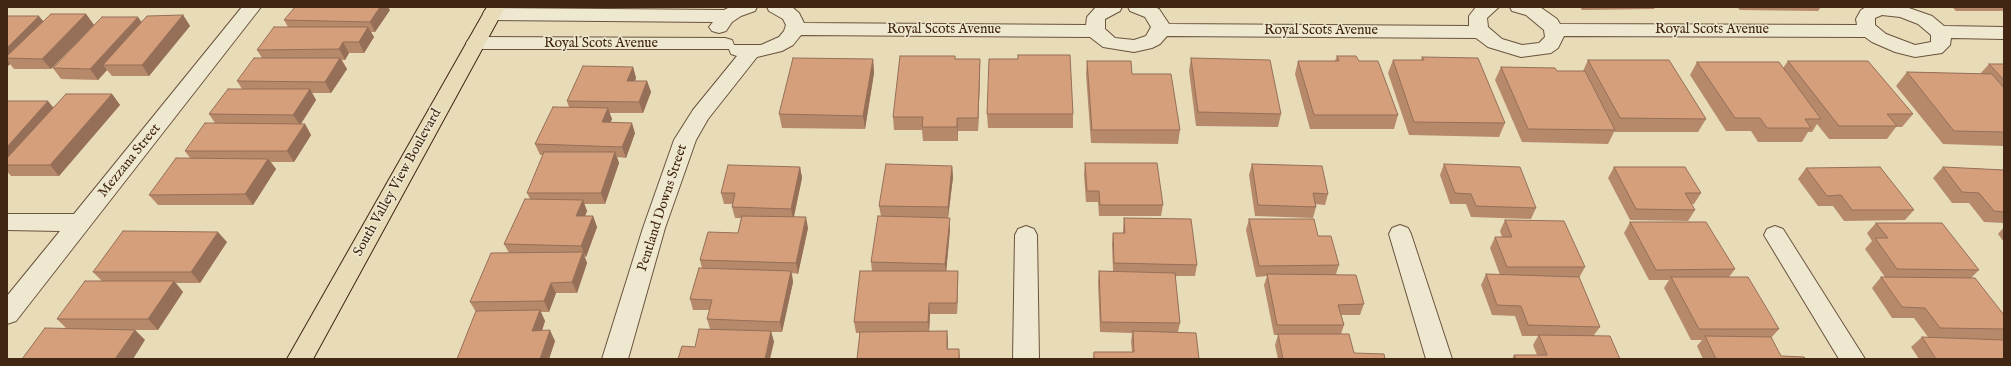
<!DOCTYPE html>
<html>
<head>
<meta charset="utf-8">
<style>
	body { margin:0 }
	#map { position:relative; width:2011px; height:366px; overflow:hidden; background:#e7dbb8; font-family:"IM FELL English",serif }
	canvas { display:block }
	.frame { position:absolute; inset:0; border:8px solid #422614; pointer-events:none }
</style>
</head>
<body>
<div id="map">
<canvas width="2011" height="366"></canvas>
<div class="frame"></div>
</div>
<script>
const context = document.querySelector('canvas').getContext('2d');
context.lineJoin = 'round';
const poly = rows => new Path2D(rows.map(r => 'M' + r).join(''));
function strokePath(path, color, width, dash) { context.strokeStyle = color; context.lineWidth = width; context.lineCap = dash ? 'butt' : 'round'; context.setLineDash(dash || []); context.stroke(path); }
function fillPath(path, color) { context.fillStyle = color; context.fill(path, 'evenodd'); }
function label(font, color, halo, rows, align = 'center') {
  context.font = font + ' "IM FELL English",serif'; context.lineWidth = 3; context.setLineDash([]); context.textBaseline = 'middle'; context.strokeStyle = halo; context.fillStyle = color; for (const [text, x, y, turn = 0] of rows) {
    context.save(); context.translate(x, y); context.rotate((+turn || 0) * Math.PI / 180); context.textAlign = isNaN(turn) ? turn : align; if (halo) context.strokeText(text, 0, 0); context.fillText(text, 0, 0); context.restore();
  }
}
const minor = poly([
	[242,7,261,7,16,321,7,324,7,296,60,231,7,230,7,214,74,214,242,7],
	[730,7,757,7,755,11,741,16,732,22,726,31,719,33,712,31,709,27,713,22,492,20,485,18,483,14,485,10,492,8,724,10,730,7],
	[767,7,792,7,799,13,804,23,1086,25,1087,17,1095,8,1122,7,1120,11,1105,19,1105,29,1115,38,1134,40,1146,36,1151,27,1145,17,1130,11,1128,7,1154,7,1159,9,1169,24,1469,26,1469,16,1476,7,1499,7,1487,18,1488,27,1502,39,1522,45,1539,43,1545,37,1544,30,1526,15,1512,11,1510,7,1540,7,1557,19,1560,24,1857,25,1856,19,1861,10,1866,7,1906,7,1932,16,1944,26,2004,27,2004,39,1951,38,1950,45,1942,53,1915,57,1895,52,1872,42,1865,37,1564,36,1558,48,1551,53,1521,57,1488,47,1476,38,1167,36,1160,44,1152,48,1134,52,1103,47,1090,37,801,35,793,45,782,51,757,57,708,119,696,140,665,228,628,359,602,359,643,228,674,140,693,110,737,56,731,54,729,49,476,49,469,47,466,43,469,39,476,37,725,38,732,40,734,45,761,45,779,37,784,31,786,25,783,19,769,11,767,7],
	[1882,15,1900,17,1918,24,1931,35,1931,42,1915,45,1886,34,1875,25,1875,18,1882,15],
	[1400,225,1408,228,1411,234,1452,359,1426,359,1389,234,1392,228,1400,225],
	[1026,226,1034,229,1037,235,1039,359,1013,359,1015,235,1018,229,1026,226],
	[1775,226,1783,229,1865,359,1839,359,1764,235,1767,229,1775,226]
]);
const major = poly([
	[487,7,505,7,313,359,287,359,487,7]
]);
strokePath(minor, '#6b533d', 2);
strokePath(major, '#422614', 2);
fillPath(minor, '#efe8d1');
fillPath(major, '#e7dbb8');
fillPath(poly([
	[1203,7,1274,7,1274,8,1203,8],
	[1366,7,1442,7,1442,8,1366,8],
	[1580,7,1655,7,1654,9,1582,10],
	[1737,7,1821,7,1818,11,1740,10],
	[1952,7,2004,7,2004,11,1956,11],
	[390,10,375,32,371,32,374,37,364,53,349,53,345,60,342,60,347,69,331,93,312,93,316,100,301,124,305,124,311,135,294,162,271,162,276,169,253,205,158,205,149,195,190,158,185,151,215,123,209,114,242,89,237,81,262,58,257,50,288,27,284,20],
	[86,14,94,25,51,69,14,69,10,64,7,67,7,16,43,21],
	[183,15,190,26,149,76,112,76,107,70,98,80,61,79,53,68,141,22],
	[1337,56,1359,61,1398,115,1394,129,1310,129,1295,74,1298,61,1335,61],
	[1422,57,1505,123,1499,137,1409,135,1388,73,1393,60,1421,60],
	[1191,58,1281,114,1278,127,1196,126,1189,71],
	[873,59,874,73,865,129,782,128,779,114],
	[955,59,980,59,980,73,978,131,958,131,958,141,923,141,922,130,894,130,893,117],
	[1588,60,1706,119,1698,132,1614,132,1608,144,1522,142,1495,80,1501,67,1557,71,1583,71],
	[1087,61,1132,74,1180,130,1178,144,1091,143,1086,74],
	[1788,61,1913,114,1902,127,1896,127,1887,139,1829,139,1817,124,1812,132,1808,132,1802,142,1758,142,1751,131,1726,131,1690,75,1697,62,1783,68],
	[1989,64,2004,64,2004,146,1943,144,1896,86,1907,72,1980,74],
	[633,67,636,78,635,81,647,81,651,92,643,113,609,113,612,119,610,122,635,133,626,158,617,157,619,163,605,204,584,204,587,211,585,216,593,216,597,227,586,257,584,256,587,263,577,293,556,293,549,312,541,312,545,321,542,331,555,341,549,359,457,359,476,312,470,302,509,253,504,244,530,199,527,193,543,155,540,155,535,144,569,107,567,101],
	[112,94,120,105,59,176,11,176,7,171,7,101,54,107],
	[987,114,1073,114,1073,128,988,128],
	[1085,163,1163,205,1161,216,1099,216,1098,202,1086,202,1084,174],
	[1252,164,1328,194,1325,205,1315,204,1316,207,1313,218,1255,216,1249,175],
	[1444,164,1536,208,1531,219,1471,217,1466,204,1450,204,1440,175],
	[952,166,953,177,948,218,950,229,946,271,958,271,958,282,957,314,930,314,929,331,947,331,948,349,959,349,960,359,857,359,860,333,856,333,854,322,872,271,871,262,881,216,879,206],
	[800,167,802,178,794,217,808,228,798,274,792,273,793,282,782,332,771,332,774,342,695,347,710,329,707,319,710,310,693,310,690,299,702,268,700,260,738,233,741,218,735,218,732,207,733,204,724,204,721,193],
	[1614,167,1701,193,1694,204,1691,204,1695,210,1688,221,1630,220,1608,178],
	[1943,167,2004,170,2004,223,1984,222,1969,203,1952,203,1933,178],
	[1806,168,1914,210,1905,220,1844,221,1833,206,1818,206,1798,179],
	[1124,218,1197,265,1195,276,1175,276,1180,323,1178,332,1199,359,1093,359,1094,352,1132,352,1131,342,1132,333,1100,332,1098,282,1099,271,1113,271,1112,244,1113,233,1123,233,1123,228],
	[1249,219,1318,236,1339,265,1336,274,1364,304,1360,315,1341,315,1344,325,1341,334,1354,353,1385,359,1278,359,1275,345,1278,335,1274,335,1264,285,1267,276,1256,277,1246,230],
	[1505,220,1585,267,1579,278,1600,327,1594,335,1620,359,1512,359,1514,355,1537,355,1533,345,1538,336,1522,336,1515,316,1492,315,1481,285,1486,274,1500,275,1490,248,1495,237,1502,237,1500,231],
	[1630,222,1735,269,1729,277,1779,329,1771,338,1781,356,1806,359,1703,359,1697,346,1702,340,1691,340,1664,288,1669,280,1649,280,1624,233],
	[1876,223,1979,270,1971,278,2004,315,2004,339,2003,340,2004,359,1919,359,1911,347,1922,337,1928,337,1914,318,1892,318,1872,288,1881,277,1885,277,1865,249,1872,241,1867,233],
	[2004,227,2004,242,1998,234],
	[227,242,200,283,176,283,183,292,158,330,130,330,135,330,145,340,67,329,57,319,102,281,93,272]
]), '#b7896b');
fillPath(poly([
	[380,7,388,7,390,10,375,32,370,22],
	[86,14,94,25,51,69,42,59],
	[183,15,190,26,149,76,142,65],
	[39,16,48,27,7,58,7,48],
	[138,17,146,28,103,65,107,70,98,80,90,69],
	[368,27,374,37,364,53,359,42],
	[343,42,349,53,345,60,339,49],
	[340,58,347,69,331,93,325,82],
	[873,59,874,73,865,129,863,116],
	[980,59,980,73,978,131,978,118],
	[7,60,10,64,7,67],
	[633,67,636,78,631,92,627,81],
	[647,81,651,92,643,113,639,102],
	[310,89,316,100,300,125,293,115],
	[112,94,120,105,59,176,50,165],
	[48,101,57,112,7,165,7,147],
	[608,108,612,119,606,133,602,122],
	[957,118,958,131,958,141,957,127],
	[632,123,635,133,626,158,622,147],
	[305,124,311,135,294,162,287,151],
	[615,152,619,163,605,204,601,193],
	[268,159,276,169,253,205,245,194],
	[952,166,953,177,948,218,948,207],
	[800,167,802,178,793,220,791,209],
	[583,200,587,211,581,227,576,216],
	[593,216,597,227,586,257,581,246],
	[806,217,808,228,798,274,796,263],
	[950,218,950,229,946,275,945,264],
	[218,232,227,242,200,283,191,272],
	[583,252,587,263,577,293,572,282],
	[791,271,793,282,782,332,780,322],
	[958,271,958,282,957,314,957,303],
	[174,281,183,292,158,330,148,319],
	[551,283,556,293,549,312,544,301],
	[929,303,930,314,929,333,928,322],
	[540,310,545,321,538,341,532,331],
	[135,330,145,340,133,359,115,359],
	[550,330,555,341,549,359,540,359],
	[771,331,774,342,770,359,765,359],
	[947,331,948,342,947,359]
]), '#956f57');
const building = poly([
	[295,7,380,7,370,22,284,20,295,7],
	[51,14,86,14,42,59,7,58,7,56,51,14],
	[183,15,142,65,103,65,147,16,183,15],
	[7,16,39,16,7,48,7,16],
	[102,17,138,17,90,69,53,68,102,17],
	[274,27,368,27,359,42,343,42,339,49,257,50,274,27],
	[1018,55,1070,55,1073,114,987,114,989,59,1018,59,1018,55],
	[900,56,955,56,955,59,980,59,978,118,957,118,957,127,922,127,923,117,893,117,900,56],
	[1337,56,1356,56,1359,61,1378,61,1398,115,1314,115,1298,61,1339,61,1337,56],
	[1422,57,1478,58,1505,123,1414,122,1393,60,1424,60,1422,57],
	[254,58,340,58,325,82,237,81,254,58],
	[793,58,873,59,863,116,779,114,793,58],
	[1191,58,1270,60,1281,114,1198,112,1191,58],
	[1588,60,1669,60,1706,119,1620,118,1588,60],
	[1087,61,1131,61,1132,74,1171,74,1180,130,1092,130,1087,61],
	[1788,61,1868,61,1913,114,1887,114,1897,126,1839,126,1788,61],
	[1697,62,1779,62,1821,119,1805,119,1811,128,1767,128,1760,118,1735,118,1697,62],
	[1989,64,2004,64,2004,80,1989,64],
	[583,66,633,67,627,81,647,81,639,102,567,101,583,66],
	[1501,67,1555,68,1557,71,1585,71,1615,130,1528,129,1501,67],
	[1907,72,1992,74,2004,88,2004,132,1954,131,1907,72],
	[228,89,310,89,293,115,209,114,228,89],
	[66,94,112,94,50,165,7,165,7,158,66,94],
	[7,101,48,101,7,147,7,101],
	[553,107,608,108,602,122,632,123,622,147,535,144,553,107],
	[205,123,305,124,287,151,185,151,205,123],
	[544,152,615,152,601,193,527,193,544,152],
	[176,158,268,159,245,194,149,195,176,158],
	[1085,163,1157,163,1163,205,1100,205,1099,191,1087,191,1085,163],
	[886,164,952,166,948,207,879,206,886,164],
	[1252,164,1322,166,1328,194,1313,193,1316,207,1258,205,1252,164],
	[1444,164,1520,167,1536,208,1476,206,1471,194,1455,193,1444,164],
	[728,165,800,167,791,209,732,207,735,193,721,193,728,165],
	[1614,167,1685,167,1701,193,1685,193,1695,210,1636,209,1614,167],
	[1880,167,1914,210,1852,210,1841,195,1827,196,1806,168,1880,167],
	[1943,167,2004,170,2004,212,1994,211,1979,193,1962,192,1943,167],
	[525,199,583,200,576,216,593,216,581,246,504,244,525,199],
	[742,216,806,217,796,263,700,260,708,232,738,233,742,216],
	[878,216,950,218,945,264,871,262,878,216],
	[1124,218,1191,219,1197,265,1114,263,1113,233,1125,233,1124,218],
	[1249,219,1314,219,1318,236,1331,236,1339,265,1259,266,1249,219],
	[1505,220,1564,221,1585,267,1507,267,1495,237,1512,237,1505,220],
	[1630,222,1706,222,1735,269,1656,270,1630,222],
	[1876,223,1942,223,1979,270,1897,269,1875,238,1888,238,1876,223],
	[123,231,218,232,191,272,93,272,123,231],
	[583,252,572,282,551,283,544,301,470,302,491,253,583,252],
	[699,268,791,271,780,322,707,319,712,300,690,299,699,268],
	[860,271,958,271,957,303,929,303,928,322,854,322,860,271],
	[1099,271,1175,273,1180,323,1101,322,1099,271],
	[1267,274,1356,275,1364,304,1338,305,1344,325,1277,325,1267,274],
	[1486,274,1579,277,1600,327,1528,325,1521,306,1497,305,1486,274],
	[1671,277,1748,277,1779,329,1699,329,1671,277],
	[1881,277,1975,278,2004,315,2004,329,1940,328,1925,308,1902,307,1881,277],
	[85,281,174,281,148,319,57,319,85,281],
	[540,310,532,331,550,330,540,359,457,359,476,311,540,310],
	[45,328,135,330,115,359,22,359,45,328],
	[699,329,771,331,765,359,678,359,682,346,695,347,699,329],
	[947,331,947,349,959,349,959,359,857,359,860,332,947,331],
	[1133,331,1196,333,1199,359,1094,359,1094,352,1134,352,1133,331],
	[1278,334,1349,334,1354,353,1384,354,1385,359,1283,359,1278,334],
	[1539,335,1610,336,1620,359,1516,359,1514,355,1547,355,1539,335],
	[1705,336,1771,337,1781,356,1804,357,1806,359,1716,359,1705,336],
	[1922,337,2004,340,2004,359,1936,359,1922,337]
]);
fillPath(building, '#d59f7c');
strokePath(building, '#956f57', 1);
label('14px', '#422614', '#efe8d1', [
	["Royal Scots Avenue",944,30],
	["Royal Scots Avenue",1712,30],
	["Royal Scots Avenue",1321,31],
	["Royal Scots Avenue",601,44],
	["Mezzana Street",130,161,-51],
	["South Valley View Boulevard",398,183,-61],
	["Pentland Downs Street",663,208,-72]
]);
</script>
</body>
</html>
